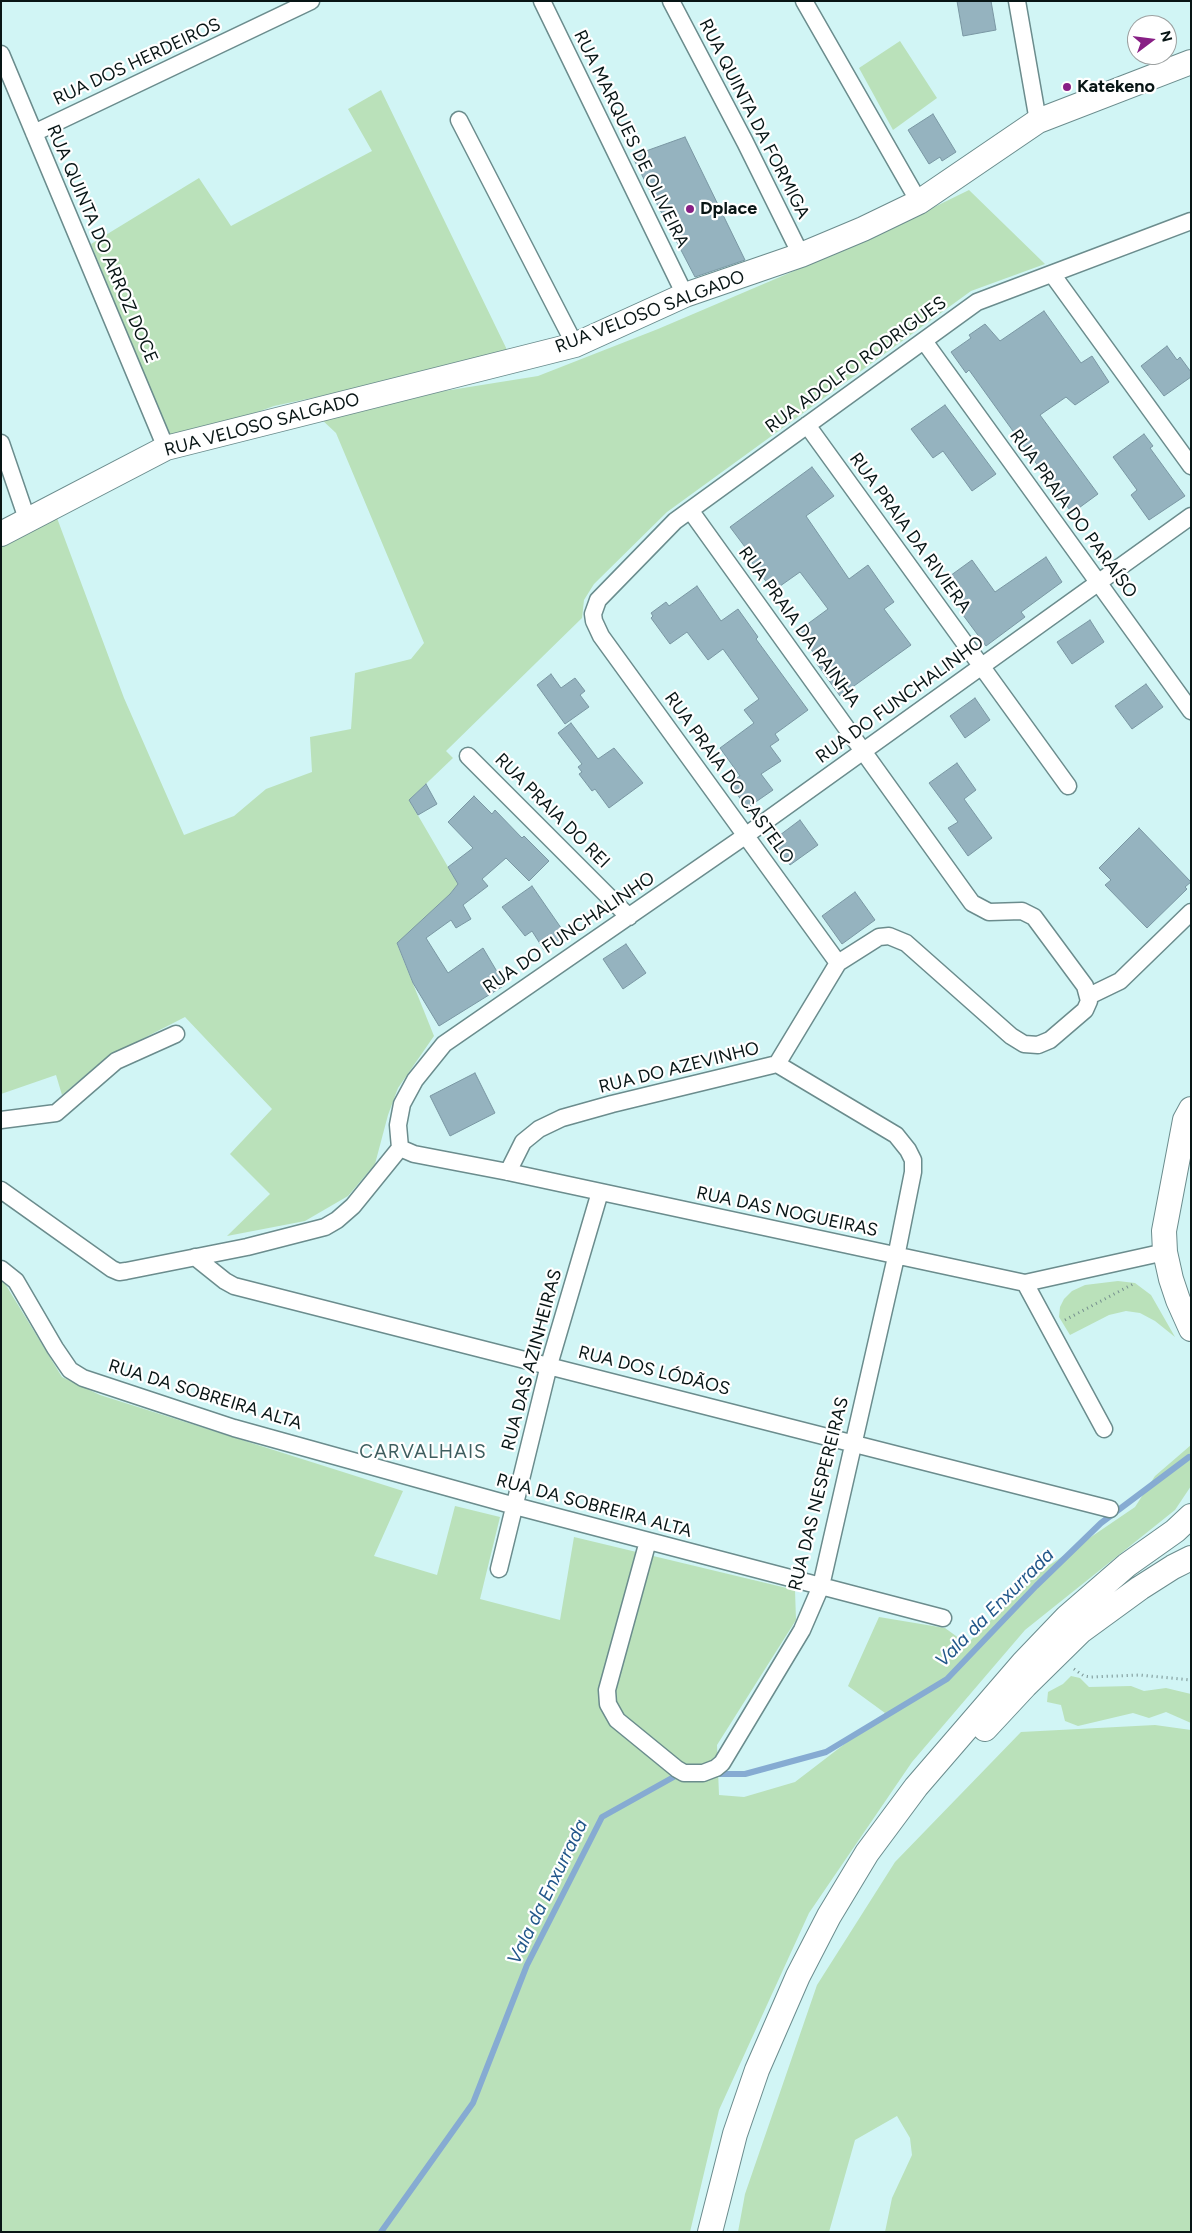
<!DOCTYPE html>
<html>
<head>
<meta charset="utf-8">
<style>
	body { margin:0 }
	#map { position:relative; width:1192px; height:2233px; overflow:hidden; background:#d1f5f5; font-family:Figtree,sans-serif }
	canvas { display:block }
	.frame { position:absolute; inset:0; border:2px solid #081515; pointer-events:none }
	.north { position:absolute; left:1127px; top:15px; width:50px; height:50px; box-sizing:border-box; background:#fff; border:1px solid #9ca1a1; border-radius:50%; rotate:75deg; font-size:14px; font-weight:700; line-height:20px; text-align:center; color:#081515 }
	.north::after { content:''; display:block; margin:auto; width:18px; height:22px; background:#881f85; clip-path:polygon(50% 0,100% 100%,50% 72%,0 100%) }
</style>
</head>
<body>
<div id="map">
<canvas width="1192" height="2233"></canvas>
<div class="frame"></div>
<div class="north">N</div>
</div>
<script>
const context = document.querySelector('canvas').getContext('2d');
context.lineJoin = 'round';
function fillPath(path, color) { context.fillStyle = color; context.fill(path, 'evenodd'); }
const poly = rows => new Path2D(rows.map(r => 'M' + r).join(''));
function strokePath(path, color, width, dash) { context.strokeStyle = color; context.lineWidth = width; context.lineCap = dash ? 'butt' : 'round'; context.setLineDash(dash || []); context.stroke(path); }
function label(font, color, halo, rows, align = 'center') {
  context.font = font + ' Figtree,sans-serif'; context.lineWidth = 4.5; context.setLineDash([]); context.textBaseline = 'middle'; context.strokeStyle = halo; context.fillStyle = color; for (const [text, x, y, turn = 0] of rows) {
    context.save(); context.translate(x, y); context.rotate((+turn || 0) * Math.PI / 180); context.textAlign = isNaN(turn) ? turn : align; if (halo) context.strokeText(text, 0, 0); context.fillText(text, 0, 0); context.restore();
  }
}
fillPath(poly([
	[900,41,937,98,893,130,859,68],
	[381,90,510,356,274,406,205,431,171,440,91,244,199,178,231,226,372,151,348,109],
	[969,190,1045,264,971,291,667,512,594,584,584,600,582,618,446,751,453,758,409,800,458,884,450,894,397,944,434,1036,398,1088,388,1115,375,1164,348,1196,305,1221,227,1236,270,1194,230,1154,272,1109,185,1017,107,1057,62,1095,56,1075,1,1094,1,547,57,518,124,698,184,835,234,816,266,789,312,772,310,737,351,729,355,673,411,659,424,643,336,433,320,418,388,400,538,376,658,329,869,239],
	[1,1277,62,1377,100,1395,403,1491,374,1556,437,1575,455,1506,500,1517,480,1599,560,1620,574,1537,795,1590,796,1620,717,1745,719,1795,744,1797,795,1782,885,1713,848,1686,879,1617,945,1628,967,1644,1038,1573,1135,1507,1155,1476,1191,1445,1191,1486,1175,1510,1025,1630,912,1762,809,1913,719,2110,690,2232,1,2232],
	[1118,1281,1135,1283,1151,1295,1175,1337,1155,1321,1140,1313,1126,1311,1109,1315,1070,1335,1059,1317,1060,1307,1064,1299,1072,1291,1085,1285],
	[1071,1676,1080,1678,1089,1687,1131,1686,1144,1691,1166,1688,1191,1694,1191,1723,1166,1712,1149,1718,1133,1713,1078,1726,1065,1721,1061,1705,1047,1702,1048,1692,1063,1684],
	[1155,1725,1191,1730,1191,2232,885,2232,892,2198,912,2155,910,2138,897,2116,855,2140,829,2232,738,2232,745,2194,817,1985,895,1862,1021,1732]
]), '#bae1ba');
strokePath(poly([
	[714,1774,745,1774,826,1752,947,1679,1036,1586,1101,1523,1189,1457],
	[381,2232,473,2103,527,1965,602,1817,679,1774]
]), '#86abd2', 6);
const building = poly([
	[957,1,991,1,996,30,963,36,957,1],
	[933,114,956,152,942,161,940,157,929,164,908,130,933,114],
	[685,137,745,260,695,277,632,156,685,137],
	[1044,311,1081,363,1092,356,1109,382,1075,405,1066,397,1040,415,1098,494,1072,513,969,370,966,373,951,352,971,338,969,335,985,324,1000,341,1044,311],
	[1167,346,1177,360,1180,357,1191,372,1191,377,1164,396,1141,366,1167,346],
	[945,405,996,474,972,491,943,451,933,458,911,429,945,405],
	[1144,434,1153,446,1150,448,1185,496,1149,520,1131,495,1137,490,1113,457,1144,434],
	[812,467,834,496,806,516,849,579,868,565,894,602,884,609,911,645,840,696,817,664,820,662,798,631,828,609,800,572,773,591,751,561,754,559,730,527,812,467],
	[1046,557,1062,582,1021,612,1025,617,986,646,963,615,966,613,943,581,972,560,995,592,1046,557],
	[697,586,721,621,738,609,758,637,756,639,808,710,775,734,779,740,770,746,781,761,761,774,773,790,747,808,729,783,740,776,720,748,754,723,744,710,759,699,723,649,708,660,687,632,670,644,651,618,653,616,651,613,666,602,669,606,697,586],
	[1090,620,1104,642,1072,664,1057,642,1090,620],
	[551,674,561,688,575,678,585,691,580,695,589,707,565,724,537,685,551,674],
	[1146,684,1163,707,1132,729,1115,706,1146,684],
	[975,698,990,720,965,738,950,716,975,698],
	[571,723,598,759,614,748,643,783,609,808,595,789,592,791,579,774,582,772,578,767,582,764,558,733,571,723],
	[957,763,976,790,964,799,992,838,968,856,948,828,958,822,929,783,957,763],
	[426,784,437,804,418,815,409,800,426,784],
	[474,796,492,814,495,810,522,838,524,836,549,861,529,881,506,858,482,879,488,886,463,905,471,919,456,928,451,920,426,938,448,973,483,948,505,985,439,1026,413,983,397,943,450,894,458,884,448,867,473,848,448,822,474,796],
	[800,820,818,845,790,865,772,841,800,820],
	[1139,828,1191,882,1185,887,1187,889,1147,928,1105,885,1111,880,1099,868,1139,828],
	[532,886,566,935,544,950,532,931,525,936,502,907,532,886],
	[855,892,875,920,842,944,822,916,855,892],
	[626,944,646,973,623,989,603,959,626,944],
	[475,1073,495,1113,450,1136,430,1096,475,1073]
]);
fillPath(building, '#95b3bf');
strokePath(building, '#7a97a3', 1);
const street = poly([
	[542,1,685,295],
	[671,1,745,142,801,255],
	[804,1,919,202],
	[1017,1,1038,121],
	[1,54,166,448],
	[459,120,575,345],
	[34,133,311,1],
	[1052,274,1191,466],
	[924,341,1191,711],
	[807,425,1068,786],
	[1,443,27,519],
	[468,756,629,917],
	[838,963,601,636,594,621,593,614,598,600,675,521,977,302,1191,221],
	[1089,996,1120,981,1191,912],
	[1,1120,56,1113,116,1061,176,1034],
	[400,1148,398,1125,402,1104,415,1080,444,1044,745,836,1191,516],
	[400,1148,414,1154,508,1172,1025,1283,1165,1252],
	[508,1172,523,1142,539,1129,562,1118,612,1104,777,1064,838,963,879,937,889,936,906,943,1011,1036,1024,1044,1038,1045,1050,1040,1085,1010,1089,1001,1085,986,1034,917,1022,911,989,912,972,903,690,510],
	[1,1190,112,1269,119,1272,126,1271,247,1247,325,1227,337,1220,353,1206,400,1148],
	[195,1257,225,1281,234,1286,1110,1509],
	[1,1269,16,1281,55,1348,70,1370,83,1378,234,1428,515,1506,943,1618],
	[1025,1283,1104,1429],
	[648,1541,607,1690,608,1704,617,1720,677,1769,684,1773,703,1773,716,1768,722,1763,802,1630,821,1586,896,1257,913,1172,913,1160,908,1150,896,1135,777,1064],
	[499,1569,549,1365,600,1192]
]);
const secondary = poly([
	[1,534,166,448,575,345,685,295,801,255,863,229,919,202,1038,121,1191,62],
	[1191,1109,1185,1120,1164,1231,1165,1252,1171,1279,1178,1300,1191,1329],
	[985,1729,1025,1686,1081,1631,1140,1588,1173,1567,1191,1558],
	[710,2232,735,2134,757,2070,798,1976,829,1916,867,1853,916,1787,1023,1663,1067,1617,1127,1565,1175,1531,1191,1516]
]);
strokePath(street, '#6b8c8d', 19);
strokePath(secondary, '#6b8c8d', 26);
strokePath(poly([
	[1065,1320,1135,1283],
	[1074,1669,1084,1676,1091,1677,1140,1675,1191,1680]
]), '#768f8f', 3, [1, 4]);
strokePath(street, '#fff', 16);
strokePath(secondary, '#fff', 24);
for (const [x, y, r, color] of [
	[1067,87,5,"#881f85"],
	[690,209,5,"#881f85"]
]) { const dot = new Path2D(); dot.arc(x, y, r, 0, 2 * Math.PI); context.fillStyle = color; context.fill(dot); strokePath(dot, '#fff', 2); }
label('18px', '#081515', '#fff', [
	["RUA DOS HERDEIROS",137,62,-25],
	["RUA QUINTA DA FORMIGA",754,119,63],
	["RUA MARQUES DE OLIVEIRA",631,139,64],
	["RUA QUINTA DO ARROZ DOCE",102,244,67],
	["RUA VELOSO SALGADO",650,312,-21],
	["RUA ADOLFO RODRIGUES",856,365,-36],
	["RUA VELOSO SALGADO",262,425,-15],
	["RUA PRAIA DO PARAÍSO",1073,514,54],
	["RUA PRAIA DA RIVIERA",910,533,54],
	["RUA PRAIA DA RAINHA",799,627,54],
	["RUA DO FUNCHALINHO",900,700,-36],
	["RUA PRAIA DO CASTELO",729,778,54],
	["RUA PRAIA DO REI",552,811,45],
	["RUA DO FUNCHALINHO",569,933,-34],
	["RUA DO AZEVINHO",679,1068,-14],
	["RUA DAS NOGUEIRAS",787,1212,12],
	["RUA DAS AZINHEIRAS",532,1360,-75],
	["RUA DOS LÓDÃOS",654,1371,14],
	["RUA DA SOBREIRA ALTA",205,1395,17],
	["RUA DAS NESPEREIRAS",819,1494,-76],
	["RUA DA SOBREIRA ALTA",594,1506,15]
]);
label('bold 18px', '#081515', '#fff', [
	["Katekeno",1077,87],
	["Dplace",700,209]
], 'left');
context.letterSpacing = '1px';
label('19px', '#3e5e5f', '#fff', [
	["CARVALHAIS",423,1452]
]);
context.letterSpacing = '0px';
label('italic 19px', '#22578a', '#fff', [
	["Vala da Enxurrada",995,1608,-45],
	["Vala da Enxurrada",548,1892,-64]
]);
</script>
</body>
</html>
